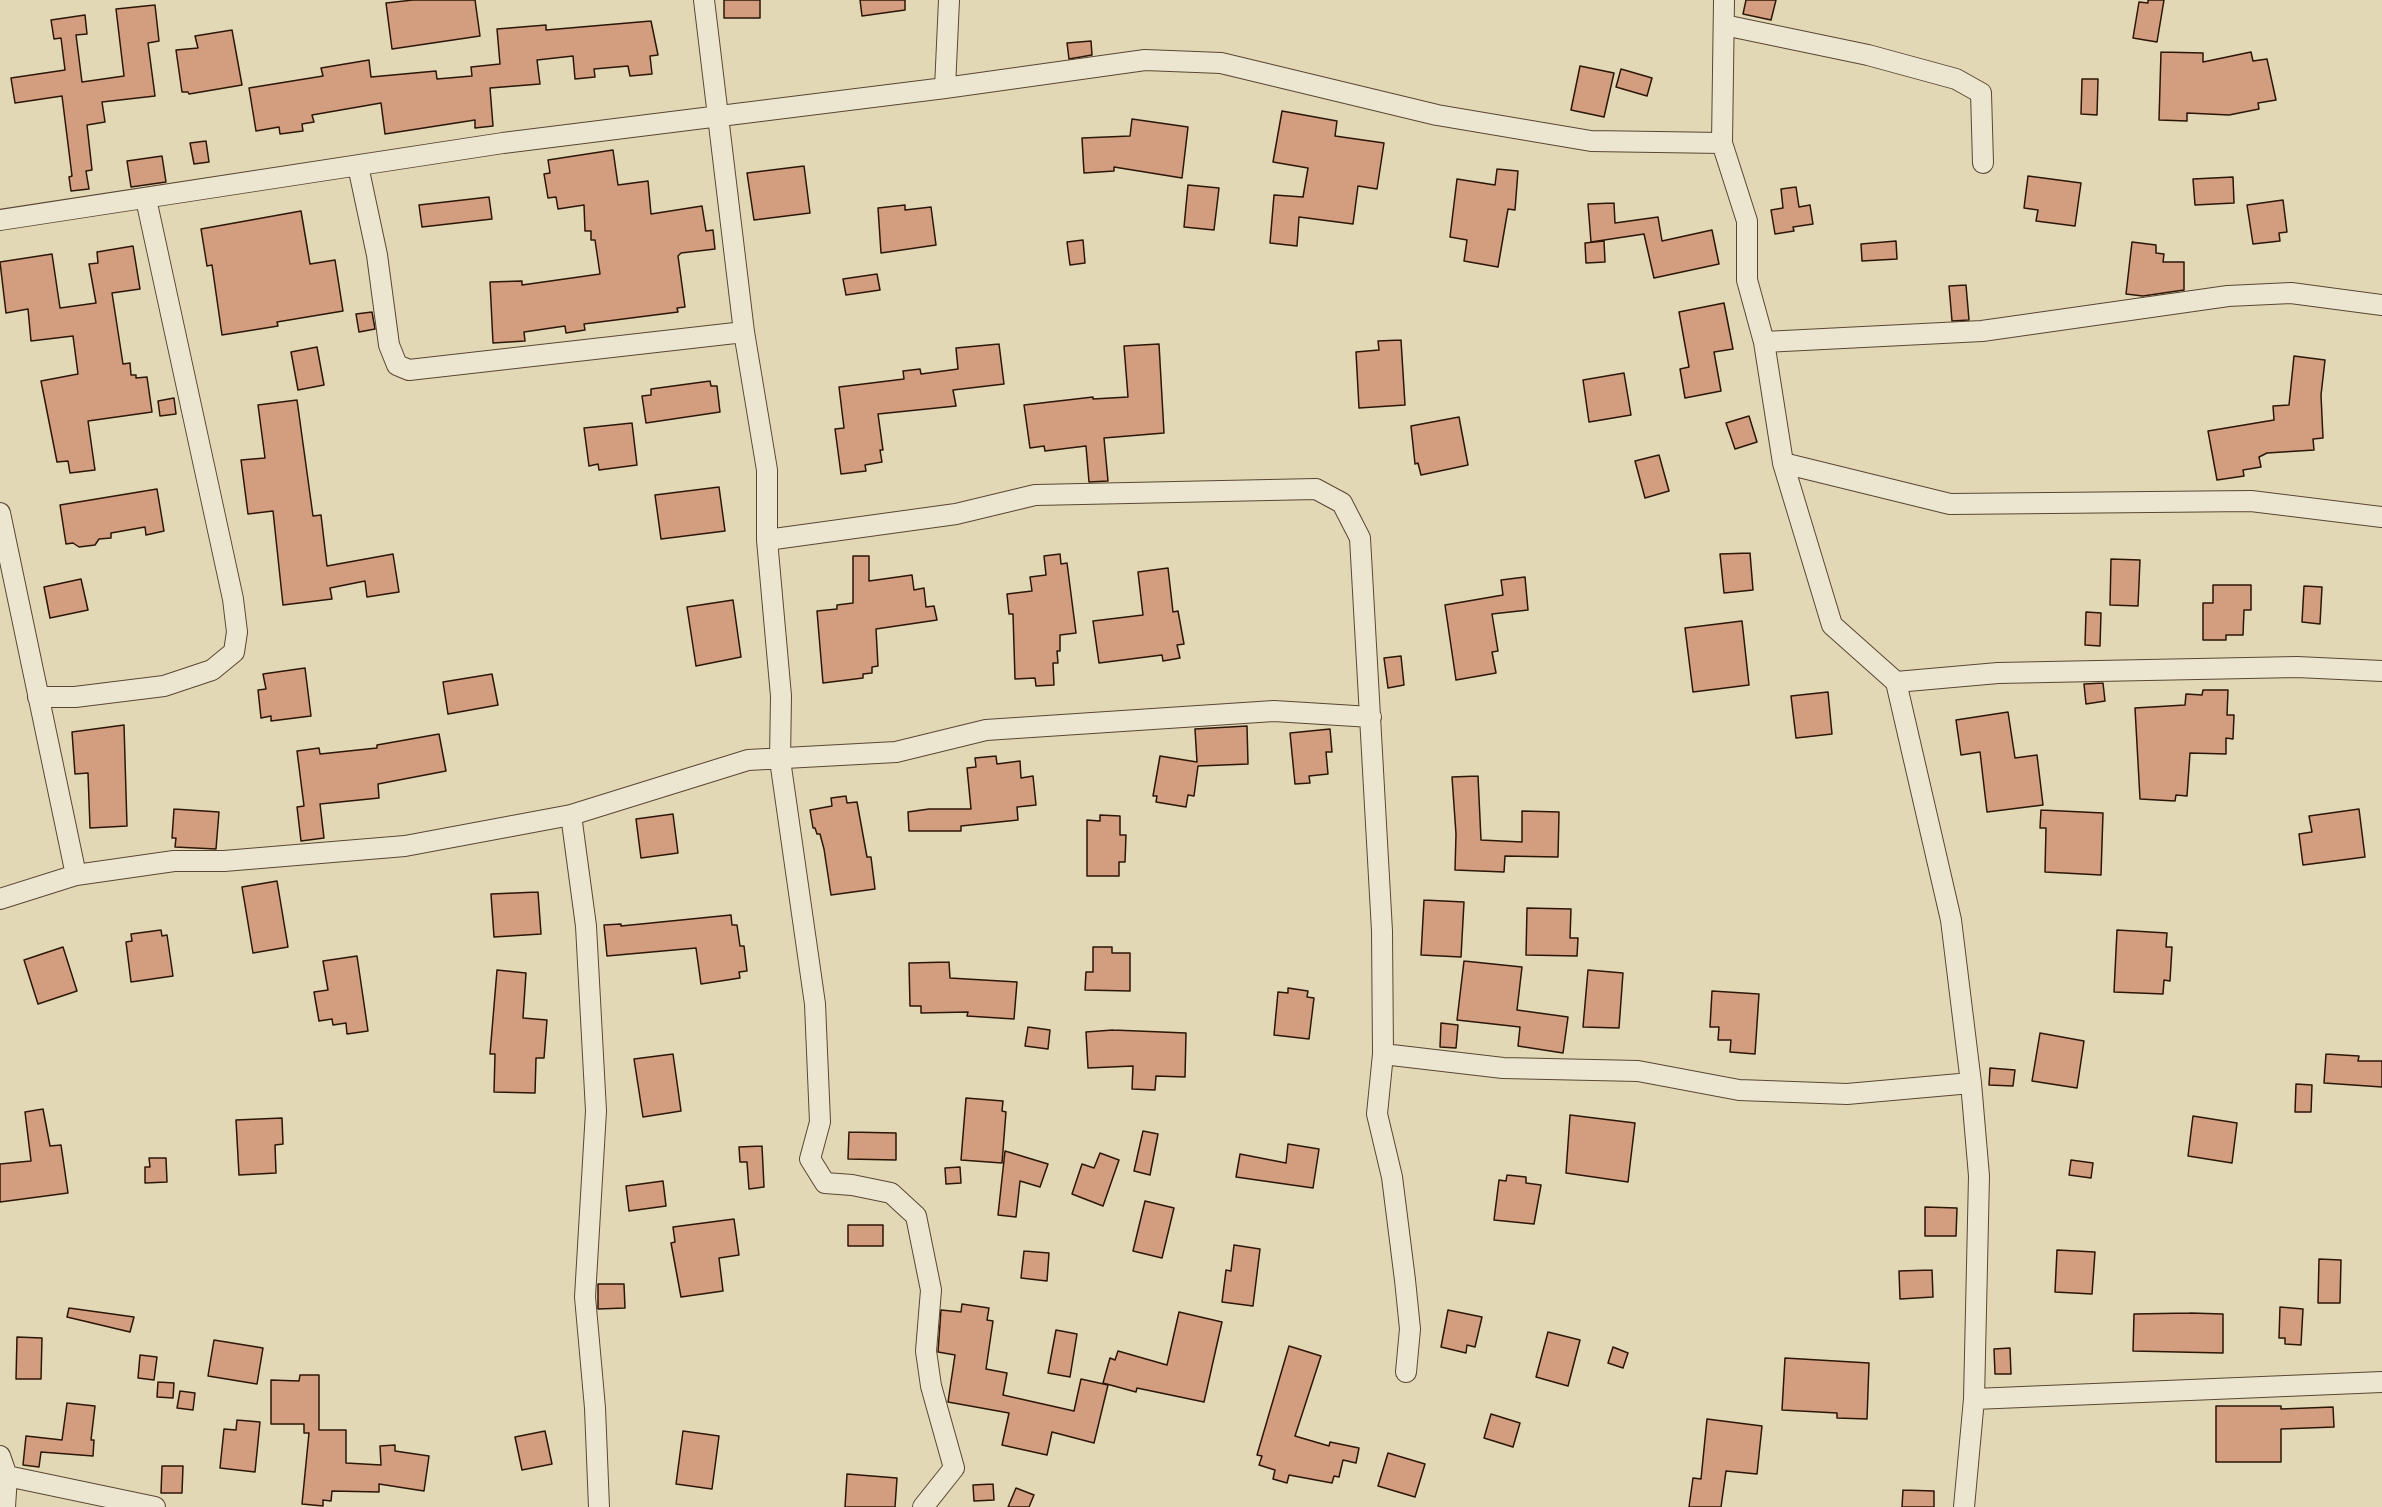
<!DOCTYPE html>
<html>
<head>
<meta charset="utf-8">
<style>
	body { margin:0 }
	canvas { display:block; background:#e2d8b6 }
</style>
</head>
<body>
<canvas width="2382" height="1507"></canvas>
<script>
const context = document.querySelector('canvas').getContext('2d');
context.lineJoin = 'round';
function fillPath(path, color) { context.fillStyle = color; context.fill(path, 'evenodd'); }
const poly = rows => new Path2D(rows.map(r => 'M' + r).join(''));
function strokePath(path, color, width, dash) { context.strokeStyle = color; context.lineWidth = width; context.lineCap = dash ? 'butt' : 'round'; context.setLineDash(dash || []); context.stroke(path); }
const building = poly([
	[413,0,475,0,480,36,392,49,386,3,413,0],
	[724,0,760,0,760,18,724,18,724,0],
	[860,0,905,0,905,10,862,16,860,0],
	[1746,0,1776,0,1771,20,1743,14,1746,0],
	[2148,0,2164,0,2157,42,2133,38,2139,2,2148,3,2148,0],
	[155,5,159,41,148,43,155,96,102,102,105,122,87,125,92,170,86,171,89,189,71,191,69,177,72,176,62,96,15,103,11,78,65,70,61,38,54,39,51,20,85,15,87,34,76,35,82,82,124,76,116,9,155,5],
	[651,21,658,55,650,56,652,74,630,76,628,66,594,69,595,77,575,79,573,56,537,60,540,84,490,88,493,126,475,128,475,120,385,134,381,103,312,115,314,122,302,124,303,131,280,134,279,127,256,131,249,88,323,76,321,68,369,60,371,77,436,71,437,79,472,76,471,67,500,64,497,29,546,25,546,30,651,21],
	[232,30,242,85,189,94,188,92,182,92,176,50,198,48,195,36,232,30],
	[1091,41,1092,55,1069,59,1067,43,1091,41],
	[2161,52,2203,53,2203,62,2251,52,2253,61,2267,59,2276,100,2258,103,2259,109,2229,115,2187,113,2187,121,2159,120,2161,52],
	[1580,66,1614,73,1604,117,1571,110,1580,66],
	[1621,69,1652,78,1647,96,1616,87,1621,69],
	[2082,79,2098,79,2097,115,2081,114,2082,79],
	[1282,111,1337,121,1335,136,1384,143,1377,189,1358,186,1353,224,1299,217,1297,246,1270,243,1274,195,1303,197,1308,168,1273,162,1282,111],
	[1132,119,1188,127,1182,178,1114,167,1114,171,1084,173,1082,138,1130,136,1132,119],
	[206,141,209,162,194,164,190,143,206,141],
	[613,150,618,185,648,181,651,214,702,206,706,231,713,230,715,249,681,253,678,256,685,307,677,308,678,312,584,324,585,330,566,333,565,326,524,332,525,341,493,343,490,282,522,281,522,285,600,274,595,240,591,240,591,231,585,231,584,205,558,209,556,197,548,198,544,174,550,173,548,160,613,150],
	[162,156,166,182,131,187,127,161,162,156],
	[804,166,810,213,754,220,747,173,804,166],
	[1497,169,1518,171,1515,210,1508,209,1498,267,1464,261,1467,240,1450,237,1457,179,1495,185,1497,169],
	[2028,176,2081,183,2075,226,2036,221,2038,210,2024,208,2028,176],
	[2233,177,2234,203,2195,205,2193,179,2233,177],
	[1188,185,1219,188,1214,230,1184,227,1188,185],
	[1796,187,1799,207,1810,205,1813,224,1793,227,1794,231,1775,234,1771,210,1783,208,1781,189,1796,187],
	[489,197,492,219,422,227,419,205,489,197],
	[2283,200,2287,232,2279,233,2280,241,2253,244,2247,205,2283,200],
	[1614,203,1615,223,1658,217,1662,241,1712,230,1719,264,1654,278,1644,234,1591,242,1588,204,1614,203],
	[905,205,905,210,931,207,936,245,881,253,878,208,905,205],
	[301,211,310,264,335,260,343,311,277,322,278,326,222,335,212,265,207,266,201,229,301,211],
	[1083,240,1085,263,1070,265,1067,242,1083,240],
	[1604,241,1605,262,1586,263,1585,243,1604,241],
	[1896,241,1897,259,1862,261,1861,244,1896,241],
	[2132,242,2156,245,2156,253,2164,254,2163,262,2184,262,2184,290,2143,296,2126,294,2132,242],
	[133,246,140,289,112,293,123,364,130,363,131,375,136,375,136,378,147,377,152,412,88,421,95,470,70,473,68,461,57,462,41,381,78,374,73,336,31,341,28,309,6,313,0,262,52,254,60,308,96,303,89,264,98,263,97,252,133,246],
	[877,274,880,290,846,295,843,279,877,274],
	[1966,285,1969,320,1952,321,1949,286,1966,285],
	[1724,303,1733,349,1714,352,1721,391,1685,398,1680,369,1689,367,1679,312,1724,303],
	[372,312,375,329,359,332,356,314,372,312],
	[1401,340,1405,405,1359,408,1356,352,1379,350,1378,341,1401,340],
	[999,344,1004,384,953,390,956,406,878,414,883,450,880,450,882,462,865,465,866,471,841,474,835,429,844,428,839,387,904,379,903,371,920,369,921,374,958,369,956,348,999,344],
	[1159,344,1164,433,1104,438,1108,481,1089,482,1086,446,1045,451,1044,446,1030,448,1024,405,1093,397,1093,399,1128,397,1124,346,1159,344],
	[317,347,324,385,298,390,291,352,317,347],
	[2294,356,2325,360,2321,395,2323,438,2313,439,2314,450,2267,453,2259,457,2261,467,2243,470,2244,476,2217,480,2208,431,2274,420,2273,406,2289,405,2294,356],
	[1624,373,1631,415,1589,422,1583,380,1624,373],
	[710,381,711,386,717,386,720,412,646,423,642,396,651,395,651,389,710,381],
	[174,398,176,414,160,416,158,401,174,398],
	[297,400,313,516,321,515,327,566,393,554,399,592,367,597,365,581,330,588,332,599,283,605,273,511,248,514,241,460,265,458,258,405,297,400],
	[1749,416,1757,442,1735,449,1726,423,1749,416],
	[1459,417,1468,465,1421,475,1418,463,1415,464,1411,426,1459,417],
	[632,423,637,465,599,470,598,464,589,466,584,428,632,423],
	[1659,455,1669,491,1645,498,1635,461,1659,455],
	[719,487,725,531,661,539,655,495,719,487],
	[157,489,164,531,146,535,145,527,111,533,111,538,99,539,95,545,79,547,73,543,66,544,60,505,157,489],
	[1750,553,1753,590,1724,593,1720,554,1750,553],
	[1060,554,1061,564,1067,563,1076,633,1060,635,1060,651,1057,651,1058,663,1053,663,1054,685,1036,686,1035,678,1015,679,1013,614,1009,614,1007,594,1032,591,1030,577,1046,575,1044,556,1060,554],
	[853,556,869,556,869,581,912,575,914,590,924,588,926,607,934,606,937,620,876,629,878,666,872,667,872,673,863,674,863,678,823,683,817,611,837,609,837,605,853,603,853,556],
	[2111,559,2140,560,2138,606,2110,605,2111,559],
	[1168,568,1173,612,1178,611,1184,644,1177,645,1180,658,1163,661,1162,655,1099,663,1093,621,1143,615,1138,572,1168,568],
	[1525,577,1528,610,1492,614,1498,651,1492,652,1496,673,1456,680,1445,605,1503,595,1501,580,1525,577],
	[81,579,88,610,50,618,44,587,81,579],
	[2213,585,2251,585,2251,610,2244,610,2243,635,2226,635,2226,640,2203,640,2203,603,2213,603,2213,585],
	[2304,586,2322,587,2320,624,2302,622,2304,586],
	[733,600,741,657,696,666,687,607,733,600],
	[2086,612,2101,613,2100,646,2085,645,2086,612],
	[1742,621,1749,685,1693,692,1685,628,1742,621],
	[1401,656,1404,685,1388,688,1384,658,1401,656],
	[305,668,311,716,271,721,271,716,261,718,258,690,266,689,263,674,305,668],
	[492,674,498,705,448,714,443,682,492,674],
	[2103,683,2105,701,2086,704,2084,684,2103,683],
	[2203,690,2228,690,2227,715,2234,715,2233,739,2226,738,2226,754,2190,753,2187,796,2176,795,2175,801,2140,799,2135,708,2185,705,2186,694,2202,695,2203,690],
	[1828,692,1832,734,1796,738,1791,696,1828,692],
	[2008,712,2015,758,2037,755,2043,805,1987,812,1980,752,1961,755,1956,720,2008,712],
	[124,725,127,826,90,828,88,773,75,774,72,732,124,725],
	[1247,726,1248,764,1198,766,1194,796,1188,795,1186,807,1156,802,1157,796,1153,796,1160,756,1197,762,1195,729,1247,726],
	[1330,729,1332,752,1326,752,1328,774,1309,776,1310,783,1295,784,1290,733,1330,729],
	[439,734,446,771,378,784,379,798,320,804,324,838,301,841,297,807,304,806,297,751,319,748,320,754,377,748,377,745,439,734],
	[996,756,997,764,1020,761,1021,778,1033,776,1036,805,1017,807,1018,820,961,826,961,831,909,831,908,812,929,809,971,809,967,768,976,767,975,758,996,756],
	[1478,776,1481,840,1522,842,1522,811,1559,812,1558,857,1505,856,1504,872,1455,870,1456,834,1452,777,1478,776],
	[846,796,847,803,857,802,867,857,871,857,875,889,831,895,824,849,820,834,817,834,815,828,813,828,810,810,832,806,831,798,846,796],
	[174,809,219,812,216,849,175,847,176,838,172,838,174,809],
	[2359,809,2365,857,2303,865,2299,834,2312,832,2309,816,2359,809],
	[2041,810,2103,813,2101,875,2045,872,2046,828,2040,828,2041,810],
	[673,814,678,853,641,858,636,819,673,814],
	[1100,815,1120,816,1120,835,1126,835,1125,862,1119,862,1119,876,1087,876,1087,820,1100,821,1100,815],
	[277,881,288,947,253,953,242,887,277,881],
	[538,892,541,934,494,937,491,894,538,892],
	[1424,900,1464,902,1461,957,1421,955,1424,900],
	[1527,908,1571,909,1570,938,1578,938,1577,956,1526,955,1527,908],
	[731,915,732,925,737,925,740,946,744,946,747,971,739,972,740,978,701,984,696,948,607,956,604,925,621,924,621,926,731,915],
	[161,930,162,936,167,935,173,976,131,982,126,942,132,941,131,934,161,930],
	[2117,930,2167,933,2166,947,2172,947,2170,981,2164,980,2163,994,2114,992,2117,930],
	[63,947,77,991,38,1004,24,960,63,947],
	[1093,947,1112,947,1112,953,1130,953,1130,991,1085,990,1086,972,1093,972,1093,947],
	[357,956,368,1031,347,1034,346,1023,333,1025,332,1019,319,1021,314,992,328,990,323,961,357,956],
	[1464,961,1522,967,1517,1010,1568,1017,1563,1053,1518,1046,1520,1027,1457,1020,1464,961],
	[949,962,950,978,1017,982,1014,1019,967,1016,968,1012,921,1013,921,1006,910,1006,909,963,949,962],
	[497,970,526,973,523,1018,547,1020,544,1058,536,1058,535,1093,494,1092,495,1054,490,1054,497,970],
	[1588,970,1623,973,1619,1028,1583,1027,1588,970],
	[1288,988,1308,991,1307,997,1314,998,1309,1039,1274,1035,1278,992,1288,993,1288,988],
	[1712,991,1759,994,1755,1054,1730,1052,1731,1040,1718,1040,1719,1027,1710,1027,1712,991],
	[1441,1023,1458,1025,1456,1048,1440,1047,1441,1023],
	[1028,1027,1050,1030,1048,1049,1025,1046,1028,1027],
	[1113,1030,1186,1033,1185,1077,1156,1076,1155,1090,1132,1089,1133,1066,1088,1068,1086,1032,1113,1030],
	[2040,1033,2084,1041,2077,1088,2032,1081,2040,1033],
	[673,1054,681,1111,643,1117,634,1059,673,1054],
	[2326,1054,2359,1056,2358,1061,2382,1061,2382,1087,2324,1083,2326,1054],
	[1990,1068,2015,1070,2013,1086,1989,1085,1990,1068],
	[2296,1084,2312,1085,2311,1112,2295,1112,2296,1084],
	[966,1098,1003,1101,1002,1111,1006,1112,1002,1163,961,1160,966,1098],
	[43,1109,50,1146,61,1145,68,1193,0,1202,0,1164,31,1161,25,1112,43,1109],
	[1570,1115,1635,1123,1628,1182,1566,1173,1570,1115],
	[2193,1116,2237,1123,2232,1163,2188,1156,2193,1116],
	[282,1118,283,1144,275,1145,276,1173,239,1175,236,1120,282,1118],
	[1143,1131,1158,1134,1150,1175,1134,1171,1143,1131],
	[849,1132,896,1133,896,1160,848,1159,849,1132],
	[1288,1144,1319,1149,1313,1188,1236,1177,1240,1154,1286,1163,1288,1144],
	[762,1146,764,1187,749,1189,747,1162,740,1162,739,1147,762,1146],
	[1005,1151,1048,1164,1040,1187,1020,1181,1016,1217,998,1215,1005,1151],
	[1100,1153,1119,1160,1103,1206,1072,1194,1082,1164,1094,1168,1100,1153],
	[149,1158,166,1158,167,1182,145,1183,145,1167,150,1167,149,1158],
	[2071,1160,2093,1163,2091,1178,2069,1175,2071,1160],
	[960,1167,961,1183,946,1184,945,1168,960,1167],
	[1507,1175,1526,1177,1526,1183,1541,1185,1534,1224,1494,1220,1499,1180,1506,1181,1507,1175],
	[663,1181,666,1206,629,1211,626,1186,663,1181],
	[1145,1201,1174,1208,1162,1258,1133,1251,1145,1201],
	[1925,1207,1957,1208,1956,1236,1925,1236,1925,1207],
	[734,1219,739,1255,719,1258,723,1291,681,1297,671,1243,675,1242,673,1227,734,1219],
	[848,1225,883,1225,883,1246,848,1246,848,1225],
	[1234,1245,1260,1249,1253,1306,1222,1302,1226,1270,1231,1271,1234,1245],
	[2057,1250,2095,1252,2092,1294,2055,1292,2057,1250],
	[1024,1251,1049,1253,1047,1281,1021,1278,1024,1251],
	[2319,1259,2341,1260,2340,1303,2318,1303,2319,1259],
	[1932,1270,1933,1297,1900,1299,1899,1271,1932,1270],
	[598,1284,624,1284,625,1308,598,1309,598,1284],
	[962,1304,989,1308,987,1320,993,1321,986,1369,1007,1373,1003,1395,1074,1411,1081,1379,1108,1385,1094,1443,1052,1432,1047,1455,1002,1445,1009,1413,948,1402,955,1355,938,1352,941,1310,961,1312,962,1304],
	[2280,1307,2303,1309,2301,1345,2285,1344,2285,1338,2279,1338,2280,1307],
	[69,1308,134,1317,130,1332,67,1317,69,1308],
	[1448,1310,1482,1317,1475,1347,1467,1345,1466,1353,1441,1347,1448,1310],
	[1179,1312,1222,1322,1204,1402,1137,1388,1136,1392,1103,1383,1110,1358,1115,1360,1118,1351,1167,1365,1179,1312],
	[2190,1313,2223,1314,2223,1353,2133,1351,2134,1314,2190,1313],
	[1056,1330,1077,1334,1070,1377,1048,1373,1056,1330],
	[1548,1332,1580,1340,1568,1386,1536,1377,1548,1332],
	[17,1337,42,1338,41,1379,16,1379,17,1337],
	[214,1340,263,1348,257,1384,208,1376,214,1340],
	[1289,1346,1321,1356,1295,1436,1329,1446,1330,1442,1359,1448,1356,1463,1343,1460,1339,1477,1334,1476,1332,1483,1289,1475,1287,1483,1273,1479,1275,1470,1259,1465,1262,1456,1257,1455,1289,1346],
	[1613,1347,1628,1353,1623,1368,1608,1363,1613,1347],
	[2010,1348,2011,1374,1995,1374,1994,1349,2010,1348],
	[140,1355,157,1357,154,1380,138,1378,140,1355],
	[1785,1358,1869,1363,1867,1419,1837,1418,1837,1413,1782,1410,1785,1358],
	[300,1375,319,1375,319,1430,346,1430,346,1463,381,1465,380,1446,395,1445,395,1451,429,1456,424,1491,379,1484,379,1492,332,1491,331,1501,323,1500,323,1506,302,1504,309,1433,304,1433,304,1424,271,1424,271,1380,299,1381,300,1375],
	[158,1382,174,1383,173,1398,157,1397,158,1382],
	[180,1391,195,1393,193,1410,177,1408,180,1391],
	[67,1403,95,1406,91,1440,94,1440,93,1456,41,1452,39,1467,23,1465,26,1436,62,1440,67,1403],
	[2216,1406,2281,1406,2281,1409,2333,1407,2334,1427,2281,1429,2281,1462,2216,1462,2216,1406],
	[1491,1414,1520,1423,1513,1447,1484,1438,1491,1414],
	[1707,1419,1762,1426,1757,1474,1726,1471,1721,1507,1689,1507,1693,1478,1701,1479,1707,1419],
	[237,1420,260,1422,255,1472,220,1468,224,1429,236,1430,237,1420],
	[545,1431,552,1464,522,1470,515,1437,545,1431],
	[683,1431,719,1436,712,1489,676,1484,683,1431],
	[1388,1453,1425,1464,1415,1497,1378,1486,1388,1453],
	[162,1466,183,1466,182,1493,161,1493,162,1466],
	[847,1474,897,1478,895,1507,845,1507,847,1474],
	[993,1484,994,1500,974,1501,973,1485,993,1484],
	[1016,1488,1034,1495,1029,1507,1008,1507,1016,1488],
	[1903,1490,1934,1491,1934,1507,1902,1507,1903,1490]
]);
fillPath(building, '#d39e80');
strokePath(building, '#2c1606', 1.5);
const minor = poly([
	[704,0,744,332,767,470,767,540,781,696,780,760,815,1004,820,1122,810,1159,825,1183,852,1185,891,1193,916,1216,931,1290,926,1351,931,1386,954,1468,923,1507],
	[1724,0,1722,143,1747,221,1747,280,1764,342,1783,463,1832,625,1896,682,1951,920,1971,1083,1979,1176,1974,1399,1964,1507],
	[1724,25,1868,55,1956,79,1981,93,1983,163],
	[945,88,949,0],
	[358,166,377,255,389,345,397,365,409,370,744,332],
	[0,220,503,143,945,88,1145,60,1221,63,1437,115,1591,141,1722,143],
	[1764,342,1982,331,2228,296,2291,293,2382,305],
	[1783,463,1950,504,2251,501,2382,517],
	[0,513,76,875],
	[767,540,956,514,1035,495,1316,489,1342,503,1360,538,1382,931,1383,1054,1377,1114,1392,1177,1405,1280,1410,1329,1406,1372],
	[1896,682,1998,673,2297,667,2382,671],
	[38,697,75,697,164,686,212,670,234,652,237,632,233,599,146,199],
	[571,815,586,926,596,1111,585,1297,595,1408,599,1507],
	[0,899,76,875,174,861,224,861,405,846,571,815,748,760,896,752,986,730,1274,711,1371,717],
	[1383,1054,1503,1068,1638,1071,1739,1090,1847,1094,1971,1083],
	[1974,1399,2382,1382],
	[0,1456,7,1476,5,1507],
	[7,1476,155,1507]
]);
strokePath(minor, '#5a4632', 22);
strokePath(minor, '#ece6d0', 20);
</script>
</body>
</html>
